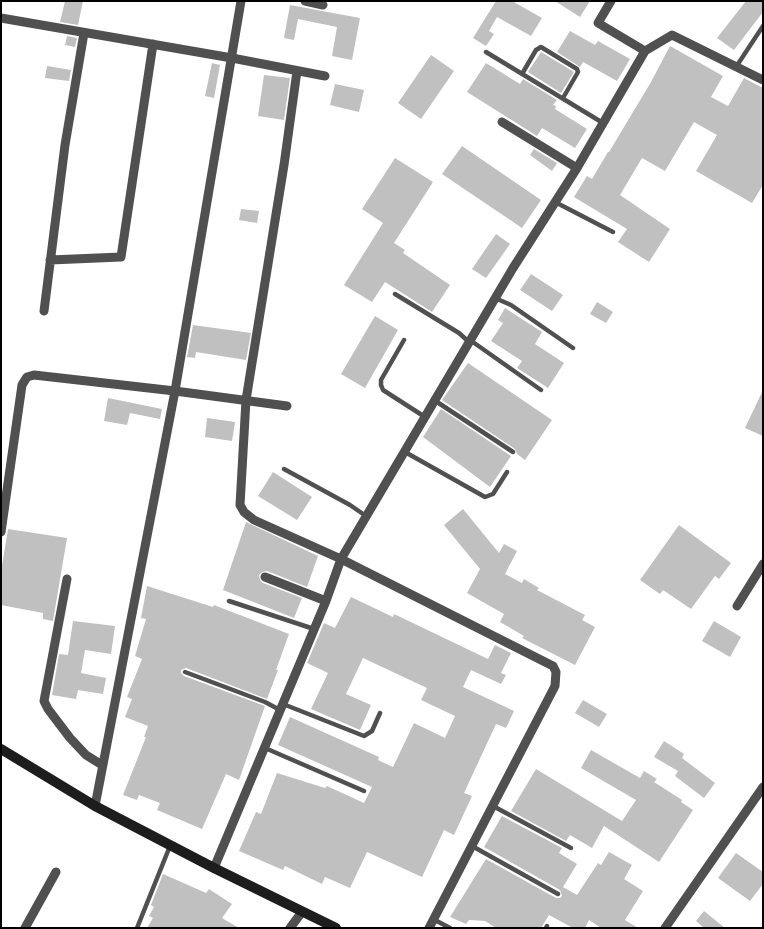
<!DOCTYPE html>
<html>
<head>
<meta charset="utf-8">
<style>
	body { margin:0 }
	#map { position:relative; width:764px; height:929px; overflow:hidden; background:#fff; font-family:Commissioner,sans-serif }
	canvas { display:block }
	.frame { position:absolute; inset:0; border:2px solid #000; pointer-events:none }
</style>
</head>
<body>
<div id="map">
<canvas width="764" height="929"></canvas>
<div class="frame"></div>
</div>
<script>
const context = document.querySelector('canvas').getContext('2d');
context.lineJoin = 'round';
function fillPath(path, color) { context.fillStyle = color; context.fill(path, 'evenodd'); }
const poly = rows => new Path2D(rows.map(r => 'M' + r).join(''));
function strokePath(path, color, width, dash) { context.strokeStyle = color; context.lineWidth = width; context.lineCap = dash ? 'butt' : 'round'; context.setLineDash(dash || []); context.stroke(path); }
fillPath(poly([
	[65,1,83,1,78,25,60,22],
	[496,1,512,1,542,18,531,36,497,17,489,31,494,34,486,46,473,38],
	[555,1,590,1,580,17],
	[746,1,763,1,763,12,734,50,717,38],
	[290,5,360,18,352,60,332,56,337,27,298,19,294,40,284,38],
	[570,31,595,45,598,41,630,59,617,81,583,62,580,67,557,52],
	[67,36,77,38,75,47,65,45],
	[670,46,723,76,711,97,728,106,744,78,763,88,763,185,752,203,696,171,717,135,694,122,665,171,642,158,620,195,670,229,649,262,618,242,627,229,574,197,587,176,592,179,608,152,609,152,651,82],
	[541,52,574,72,561,93,528,72],
	[431,55,454,71,421,119,398,103],
	[212,63,220,65,214,98,205,96],
	[486,63,520,84,523,79,557,100,553,105,556,106,555,109,587,129,575,148,542,128,537,136,467,92],
	[47,66,71,70,69,81,45,78],
	[264,75,290,78,284,120,258,116],
	[335,84,364,90,359,112,330,105],
	[462,146,541,200,522,228,442,174],
	[534,149,557,163,552,171,530,155],
	[395,158,433,182,394,243,405,250,403,253,450,285,432,312,385,282,372,302,344,285,383,223,362,209],
	[241,209,259,211,257,223,239,220],
	[496,234,510,244,486,278,472,269],
	[531,274,563,295,552,311,520,290],
	[597,302,613,312,606,323,590,314],
	[505,308,542,332,535,344,564,363,548,388,517,368,522,361,491,341,503,323,498,320],
	[375,316,398,330,365,388,341,374],
	[193,325,251,333,246,360,196,352,195,358,187,357],
	[468,363,552,420,525,460,517,454,515,449,442,400],
	[763,390,763,436,745,428],
	[108,398,162,409,160,419,130,413,127,425,104,421],
	[441,409,511,456,490,487,423,437],
	[207,418,235,422,232,441,205,437],
	[273,472,312,497,297,520,258,496],
	[463,509,499,553,504,544,517,551,505,574,522,583,524,579,539,588,537,590,585,615,582,620,595,627,575,665,522,638,524,636,500,622,504,614,467,593,480,569,444,525],
	[246,522,318,556,307,587,267,571,262,572,259,575,260,580,263,583,302,598,294,618,223,590],
	[679,525,731,563,719,579,715,576,691,609,663,590,660,594,640,580],
	[8,529,67,538,53,621,43,619,43,613,1,605,1,572],
	[147,586,213,607,214,605,289,634,276,670,278,670,267,699,186,668,181,670,181,673,184,676,265,706,239,780,226,774,202,829,157,810,160,803,139,795,137,800,123,795,146,737,144,737,148,726,125,717,132,699,127,697,142,659,135,656,146,619,141,618],
	[351,597,393,617,394,614,488,659,495,645,511,653,501,673,506,675,501,684,471,670,463,687,514,711,506,728,496,724,464,793,472,796,454,835,444,830,422,877,367,852,350,888,325,877,322,884,285,866,283,870,239,851,256,812,261,814,277,773,325,788,327,786,364,803,372,787,278,745,290,717,379,757,378,760,393,767,414,723,445,738,455,716,421,700,427,688,363,658,346,694,371,705,360,730,311,709,328,673,307,663,324,623,335,628],
	[73,621,115,626,111,654,85,650,81,673,106,678,103,694,78,690,76,699,52,695,59,654,68,655],
	[714,621,741,637,730,657,702,641],
	[583,700,607,714,599,727,575,713],
	[664,741,684,754,682,758,715,783,704,798,675,776,678,771,654,757],
	[591,750,640,778,644,771,657,779,654,782,682,800,681,802,693,810,659,862,604,826,592,848,570,835,566,841,511,811,536,769,622,821,636,800,581,768],
	[502,816,562,848,559,853,577,864,563,887,577,895,598,863,601,865,609,852,632,865,624,879,643,891,625,920,638,928,601,928,589,920,585,928,573,928,549,915,541,928,496,928,485,921,469,920,466,924,450,917,486,859,556,898,560,898,562,896,560,890,484,847],
	[736,853,763,872,763,884,750,901,718,878],
	[163,874,206,893,209,889,232,904,222,918,239,928,147,928,153,918,149,916,154,907,151,905],
	[704,911,725,928,704,928,696,921]
]), '#c0c0c0');
strokePath(poly([
	[486,52,603,123],
	[736,67,763,26],
	[522,74,536,50,541,47,577,69,578,72,563,98],
	[555,202,613,232],
	[395,294,459,333,469,342],
	[495,298,511,305,573,348],
	[404,340,381,380,381,385,383,390,425,417],
	[470,340,541,390],
	[434,400,513,452],
	[405,452,485,497,493,494,507,472],
	[284,469,350,505,366,516],
	[229,601,314,629],
	[185,672,265,702,280,710],
	[283,704,364,736,372,731,380,713],
	[265,748,364,791],
	[493,806,571,848],
	[472,846,558,894],
	[433,919,450,928],
	[137,928,170,846],
	[546,928,547,926]
]), '#505050', 4.5);
strokePath(poly([
	[305,1,323,5],
	[611,1,598,23,645,51],
	[1,18,232,58,325,76],
	[297,71,284,165,246,400,240,505,244,512,254,520,341,559,553,666,556,672,555,686,429,928],
	[502,122,577,168],
	[50,260,121,257,153,44],
	[44,311,65,145,84,33],
	[1,532,22,385,27,377,34,375,175,391,287,406],
	[265,577,326,601],
	[67,579,44,701,48,709,70,738,86,755,102,765],
	[737,606,763,564],
	[95,806,175,391,241,1],
	[214,868,326,601,341,559,513,268,577,168,645,51,672,35,763,80],
	[25,928,56,872],
	[290,928,302,912],
	[665,928,763,787]
]), '#505050', 9);
strokePath(poly([
	[1,749,95,806,214,868,336,928]
]), '#1d1d1d', 10);
</script>
</body>
</html>
